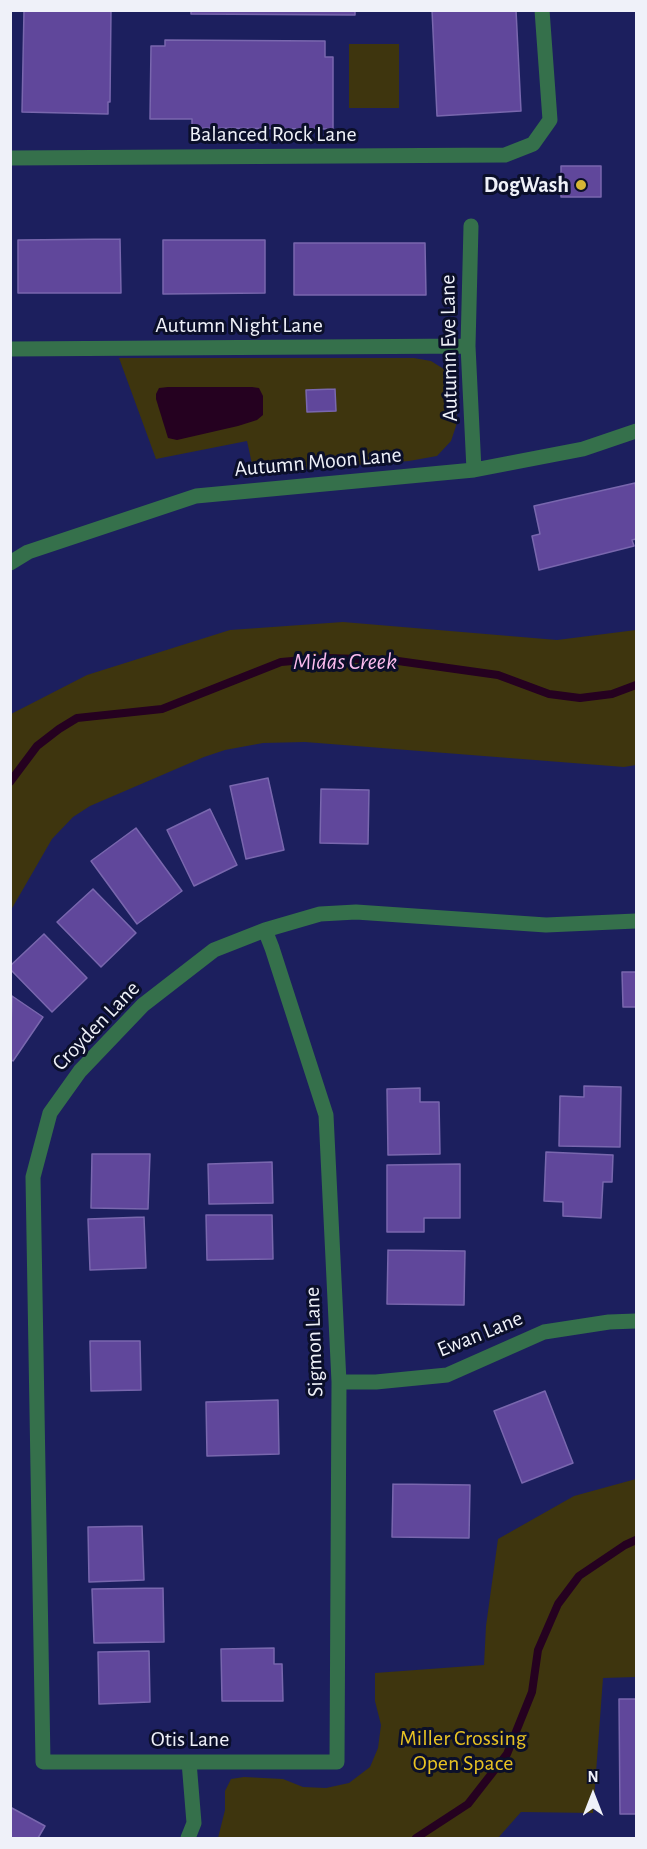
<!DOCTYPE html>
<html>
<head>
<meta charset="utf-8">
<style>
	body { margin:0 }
	#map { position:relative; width:647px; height:1849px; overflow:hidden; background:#1c1f5e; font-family:"Alegreya Sans",sans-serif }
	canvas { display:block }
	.frame { position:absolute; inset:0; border:12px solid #eff1f9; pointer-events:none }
	.north { position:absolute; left:563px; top:1765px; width:60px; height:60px; -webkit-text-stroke:4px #0b0f2a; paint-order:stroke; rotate:0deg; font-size:16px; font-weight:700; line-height:24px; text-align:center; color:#eff1f9 }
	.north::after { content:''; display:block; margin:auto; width:21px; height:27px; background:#eff1f9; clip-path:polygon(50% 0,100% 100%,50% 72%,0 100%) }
</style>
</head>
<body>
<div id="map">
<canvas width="647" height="1849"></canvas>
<div class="frame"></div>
<div class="north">N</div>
</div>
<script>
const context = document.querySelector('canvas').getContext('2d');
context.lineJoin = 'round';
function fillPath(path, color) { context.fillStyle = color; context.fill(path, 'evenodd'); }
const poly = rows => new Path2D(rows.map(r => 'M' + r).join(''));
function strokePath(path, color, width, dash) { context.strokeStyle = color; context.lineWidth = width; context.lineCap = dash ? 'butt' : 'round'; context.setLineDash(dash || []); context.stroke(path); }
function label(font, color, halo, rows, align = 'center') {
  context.font = font + ' "Alegreya Sans",sans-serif'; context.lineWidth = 6; context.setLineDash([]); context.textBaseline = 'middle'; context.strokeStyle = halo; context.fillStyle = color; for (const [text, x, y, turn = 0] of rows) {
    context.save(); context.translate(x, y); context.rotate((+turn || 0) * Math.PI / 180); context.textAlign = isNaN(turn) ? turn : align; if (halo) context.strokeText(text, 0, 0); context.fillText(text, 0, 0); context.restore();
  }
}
fillPath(poly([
	[349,44,399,44,399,108,349,108],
	[119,358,414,358,431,361,447,371,456,393,457,423,451,441,437,456,409,461,254,473,247,441,156,459],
	[343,622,557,640,636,630,636,765,624,767,305,742,263,743,225,750,204,757,90,806,73,817,52,839,11,910,11,714,87,675,230,630],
	[636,1479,636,1677,603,1678,593,1813,521,1812,498,1838,218,1838,225,1810,225,1791,231,1779,244,1777,283,1779,303,1787,326,1788,349,1783,370,1767,378,1748,381,1725,375,1701,375,1673,484,1665,486,1626,498,1539,574,1496]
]), '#3e350e');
fillPath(poly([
	[168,387,252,387,259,388,263,396,263,415,257,420,238,426,177,440,168,438,156,399,156,394,159,388]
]), '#250120');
strokePath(poly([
	[10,782,37,746,59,729,77,718,162,709,281,662,327,658,391,660,498,675,549,694,580,698,612,694,636,685],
	[416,1838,468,1804,507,1754,532,1692,538,1650,558,1604,579,1576,625,1545,636,1540]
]), '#250120', 8);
const building = poly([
	[24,10,111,10,110,102,108,102,108,114,22,112,24,10],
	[191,10,355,10,355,15,191,14,191,10],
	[432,10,516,10,521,111,437,116,432,10],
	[165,40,325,41,325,57,333,57,333,129,192,128,192,119,150,119,151,46,165,46,165,40],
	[561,166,601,166,601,197,561,197,561,166],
	[120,239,121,293,18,293,18,240,120,239],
	[163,240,265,240,265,293,163,294,163,240],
	[294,243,425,243,426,295,294,295,294,243],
	[335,389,336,411,307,412,306,390,335,389],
	[635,483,636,490,636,539,632,540,634,546,539,570,532,536,540,534,534,506,635,483],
	[268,778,284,850,246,859,230,786,268,778],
	[321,789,369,790,368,844,320,843,321,789],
	[210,809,237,865,194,886,167,830,210,809],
	[136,828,182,891,137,924,91,861,136,828],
	[93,889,136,933,101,967,57,922,93,889],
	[44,934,87,978,52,1012,10,969,10,966,44,934],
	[622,972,636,972,636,1007,623,1007,622,972],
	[12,996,43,1017,13,1061,10,1059,12,996],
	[584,1086,621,1087,620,1147,559,1146,560,1096,584,1097,584,1086],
	[420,1088,420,1102,439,1102,440,1154,388,1155,387,1089,420,1088],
	[546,1152,613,1155,612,1182,603,1182,601,1218,563,1216,563,1202,544,1201,546,1152],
	[92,1154,150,1154,148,1209,91,1208,92,1154],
	[272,1162,273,1203,209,1204,208,1164,272,1162],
	[460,1164,460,1218,424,1218,424,1232,387,1232,387,1165,460,1164],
	[206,1215,272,1215,273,1259,207,1260,206,1215],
	[144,1217,146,1268,90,1270,88,1219,144,1217],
	[388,1250,465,1251,464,1305,387,1304,388,1250],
	[90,1341,140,1341,141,1390,91,1391,90,1341],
	[545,1391,573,1463,522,1483,494,1411,545,1391],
	[278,1400,279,1454,207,1456,206,1402,278,1400],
	[393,1484,470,1485,469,1538,392,1537,393,1484],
	[142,1526,144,1580,89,1582,88,1527,142,1526],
	[163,1588,164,1642,94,1643,92,1589,163,1588],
	[274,1648,274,1664,282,1664,283,1701,222,1701,221,1649,274,1648],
	[149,1651,150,1702,99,1704,98,1652,149,1651],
	[619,1699,636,1699,636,1814,620,1814,619,1699],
	[10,1807,45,1826,38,1838,10,1838,10,1807]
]);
fillPath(building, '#60479b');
strokePath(building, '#7967ae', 1.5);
strokePath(poly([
	[10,158,505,155,533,144,550,120,542,10],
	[471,226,468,346,474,470],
	[10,349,468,346],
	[10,563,28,552,196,496,474,470,583,449,636,431],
	[265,930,272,948,326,1115,339,1382,337,1762,43,1762,33,1177,50,1113,80,1071,143,1005,214,950,265,930,320,914,356,912,546,925,636,921],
	[339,1382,376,1382,447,1375,544,1332,609,1322,636,1321],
	[188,1838,194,1823,189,1762]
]), '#35704b', 15);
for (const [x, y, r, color] of [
	[581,185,6,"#d5b534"]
]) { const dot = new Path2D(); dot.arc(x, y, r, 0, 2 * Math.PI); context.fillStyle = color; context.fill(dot); strokePath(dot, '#0b0f2a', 2); }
label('22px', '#eff1f9', '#0b0f2a', [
	["Balanced Rock Lane",273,134],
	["Autumn Night Lane",239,325],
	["Autumn Eve Lane",449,348,-91],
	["Autumn Moon Lane",318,462,-5],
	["Croyden Lane",96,1026,-46],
	["Ewan Lane",480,1334,-22],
	["Sigmon Lane",314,1342,-92],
	["Otis Lane",190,1739]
]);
label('bold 22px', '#eff1f9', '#0b0f2a', [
	["DogWash",569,185]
], 'right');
label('22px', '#e7c223', '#0b0f2a', [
	["Miller Crossing",463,1738],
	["Open Space",463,1763]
]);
label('italic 24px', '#fcbcee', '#0b0f2a', [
	["Midas Creek",345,662]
]);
</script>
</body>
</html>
